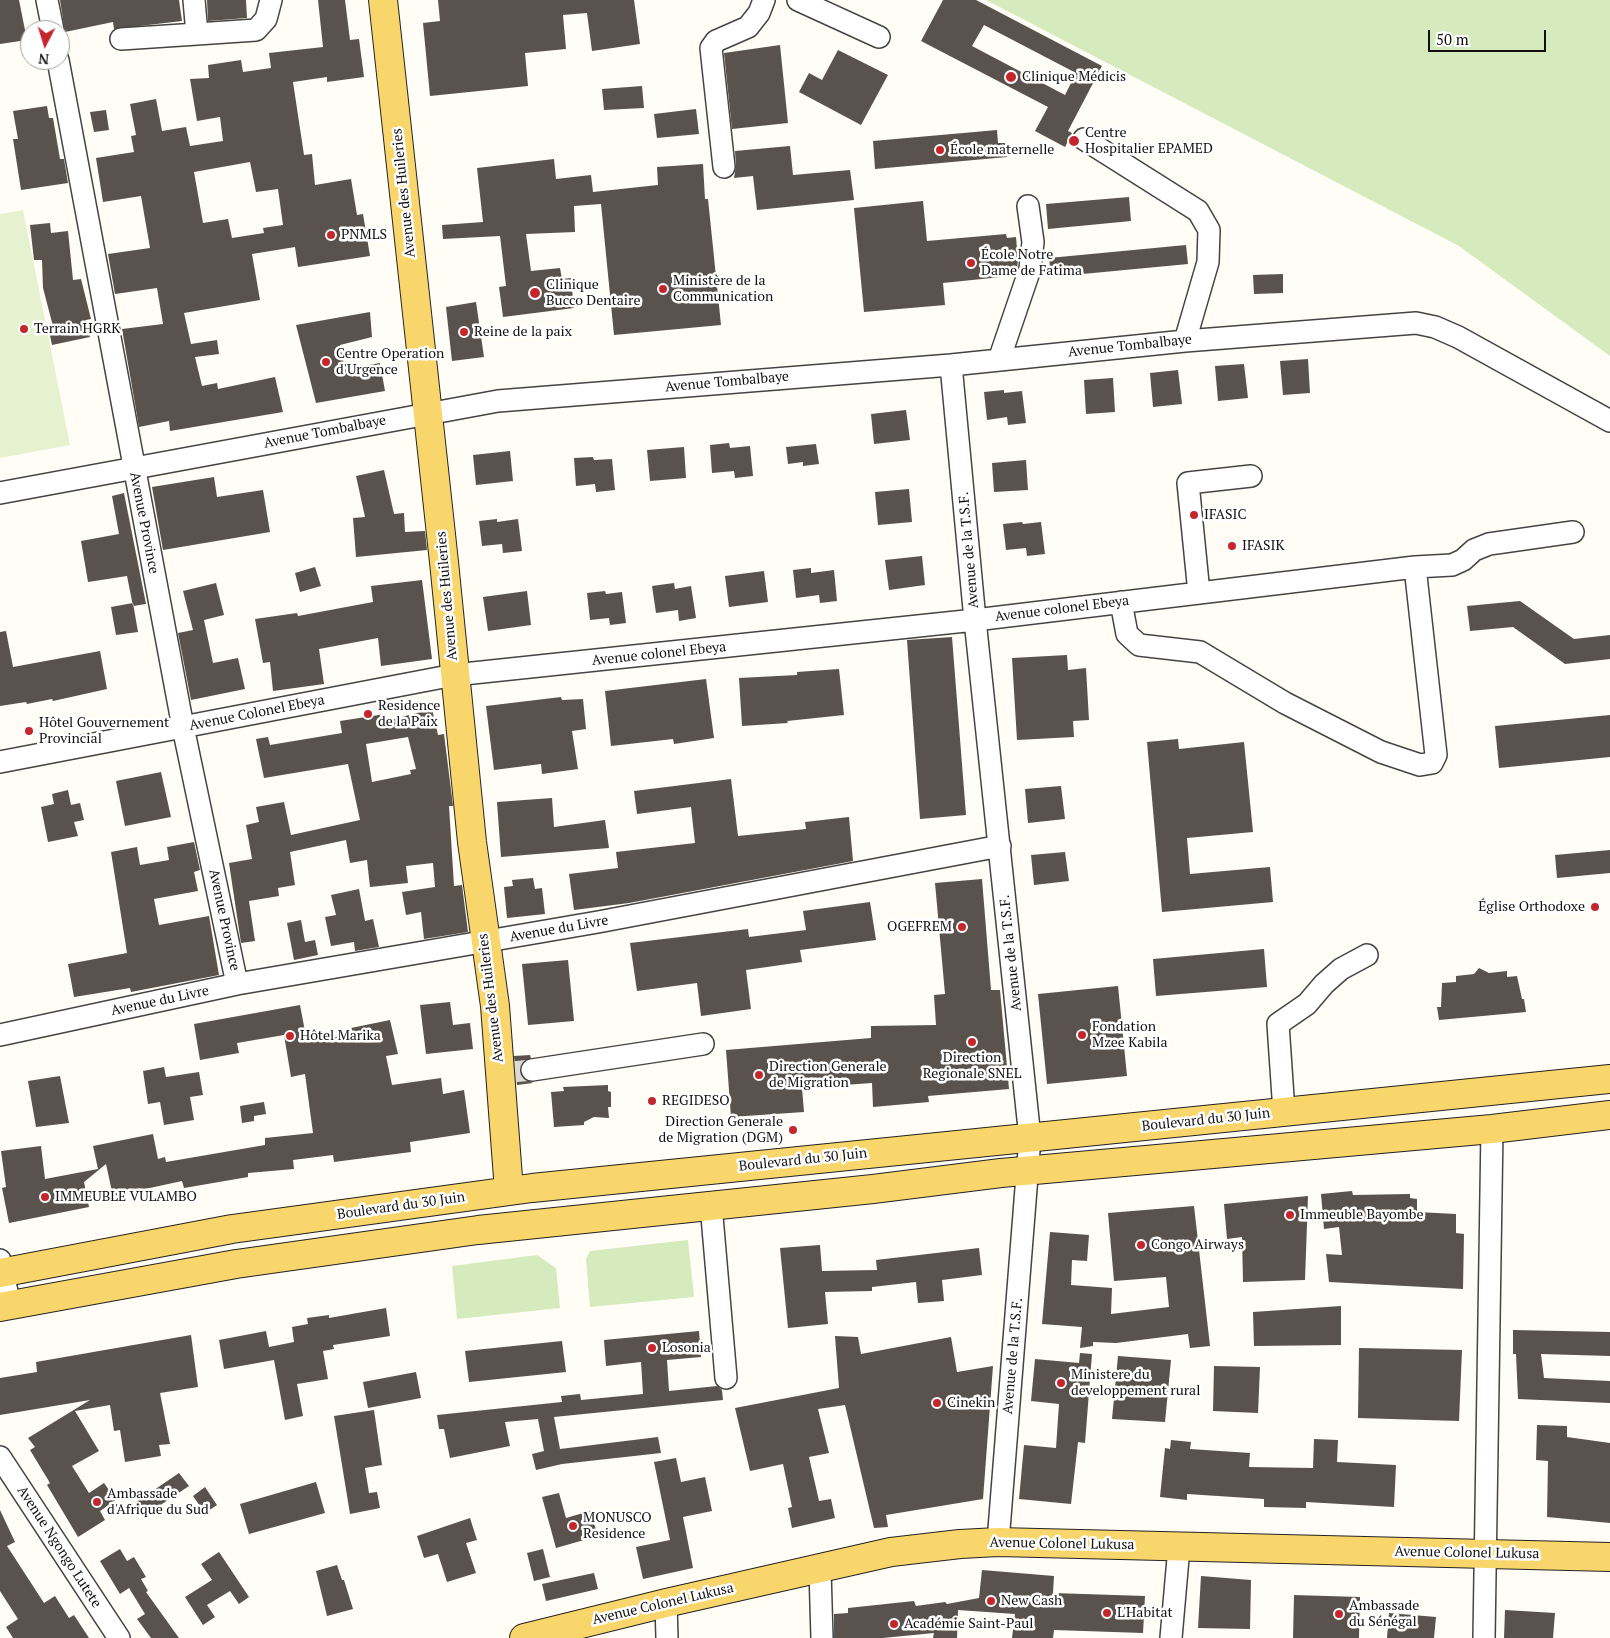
<!DOCTYPE html>
<html>
<head>
<meta charset="utf-8">
<style>
	body { margin:0 }
	#map { position:relative; width:1610px; height:1638px; overflow:hidden; background:#fffdf5; font-family:"PT Serif",serif }
	canvas { display:block }
	.north { position:absolute; left:20px; top:20px; width:50px; height:50px; box-sizing:border-box; background:#fff; border:1px solid #a0a0a0; border-radius:50%; rotate:185deg; font-size:14px; font-weight:700; line-height:20px; text-align:center; color:#111 }
	.north::after { content:''; display:block; margin:auto; width:18px; height:22px; background:#c4262e; clip-path:polygon(50% 0,100% 100%,50% 72%,0 100%) }
	.scale { position:absolute; left:1428px; top:30px; width:118px; height:22px; box-sizing:border-box; border:2px solid #111; border-top:0; padding-left:6px; font-size:15px; line-height:18px; white-space:nowrap; color:#111; -webkit-text-stroke:4px #fff; paint-order:stroke }
</style>
</head>
<body>
<div id="map">
<canvas width="1610" height="1638"></canvas>
<div class="north">N</div>
<div class="scale">50 m</div>
</div>
<script>
const context = document.querySelector('canvas').getContext('2d');
context.lineJoin = 'round';
function fillPath(path, color) { context.fillStyle = color; context.fill(path, 'evenodd'); }
const poly = rows => new Path2D(rows.map(r => 'M' + r).join(''));
function strokePath(path, color, width, dash) { context.strokeStyle = color; context.lineWidth = width; context.lineCap = dash ? 'butt' : 'round'; context.setLineDash(dash || []); context.stroke(path); }
function label(font, color, halo, rows, align = 'center') {
  context.font = font + ' "PT Serif",serif'; context.lineWidth = 5; context.setLineDash([]); context.textBaseline = 'middle'; context.strokeStyle = halo; context.fillStyle = color; for (const [text, x, y, turn = 0] of rows) {
    context.save(); context.translate(x, y); context.rotate((+turn || 0) * Math.PI / 180); context.textAlign = isNaN(turn) ? turn : align; if (halo) context.strokeText(text, 0, 0); context.fillText(text, 0, 0); context.restore();
  }
}
fillPath(poly([
	[986,0,1610,0,1610,356,1459,246],
	[688,1240,694,1297,590,1307,586,1259,590,1251],
	[537,1255,556,1268,560,1308,457,1319,452,1266]
]), '#d5ebbd');
fillPath(poly([
	[23,210,70,445,0,458,0,214]
]), '#e6f2cf');
fillPath(poly([
	[0,0,19,0,27,40,0,44],
	[60,0,179,0,182,21,114,29,113,22,65,32],
	[207,0,246,0,247,18,208,21],
	[318,0,345,0,350,40,359,39,364,77,327,82,327,77,293,82,304,155,312,154,315,185,351,179,357,215,363,214,370,256,298,267,295,247,252,254,260,300,184,313,191,344,217,340,219,354,195,357,202,386,217,383,218,389,275,377,283,412,170,431,169,421,139,427,122,329,163,324,157,288,115,294,108,254,150,248,141,196,103,202,96,158,134,152,131,136,136,135,130,104,156,99,162,131,186,127,190,146,223,141,220,117,197,121,190,79,209,78,208,65,241,60,243,72,271,68,269,53,323,47],
	[250,162,256,192,278,189,283,225,263,228,264,233,232,238,228,219,203,223,194,172],
	[438,0,634,0,640,44,592,51,587,13,563,15,566,49,525,53,528,86,430,96,423,23,440,21],
	[943,0,976,0,1102,66,1068,131,1072,133,1065,147,1035,131,1048,107,921,41],
	[984,25,1076,73,1065,95,972,46],
	[780,45,788,123,732,129,724,53],
	[838,50,888,75,861,125,799,92,809,73,822,80],
	[642,86,644,108,604,110,602,89],
	[47,106,49,118,53,118,60,159,64,159,68,183,21,190,13,139,18,139,13,111],
	[696,109,699,134,657,138,654,114],
	[106,110,109,130,94,132,90,112],
	[997,130,998,143,1005,143,1007,157,875,169,873,141],
	[790,146,793,175,850,170,854,200,757,210,753,176,734,178,736,166,735,151],
	[554,159,556,179,591,175,593,192,658,185,657,167,703,164,705,199,708,199,721,325,614,335,601,204,574,206,575,232,526,234,531,271,560,268,562,279,571,278,574,308,503,317,499,287,506,286,500,236,443,239,442,225,483,222,477,168],
	[1129,197,1131,221,1048,229,1046,204],
	[923,201,927,241,1006,234,1007,238,1016,237,1018,260,1017,269,1010,270,1011,276,943,283,945,305,864,312,854,208],
	[50,223,51,233,68,231,73,280,81,279,91,319,86,320,90,337,52,345,49,331,54,330,43,288,42,260,34,260,30,225],
	[1186,245,1188,264,1051,277,1049,258],
	[1283,274,1283,293,1254,294,1253,275],
	[476,302,484,357,452,361,446,307],
	[370,312,372,337,340,345,345,369,380,363,385,391,316,403,296,325],
	[1308,359,1310,393,1283,395,1280,361],
	[1244,364,1248,398,1218,401,1215,366],
	[1178,370,1182,404,1153,407,1150,373],
	[1113,378,1115,412,1086,414,1084,380],
	[1004,390,1004,393,1022,391,1026,423,1008,425,1007,417,987,420,984,392],
	[906,410,910,440,874,444,871,414],
	[729,443,730,448,750,446,753,476,735,478,734,471,712,473,710,445],
	[816,444,819,464,803,466,803,462,788,464,786,447],
	[684,447,686,478,650,481,647,450],
	[510,451,513,481,476,485,473,455],
	[593,457,594,460,612,459,615,490,596,492,595,484,576,486,574,458],
	[1026,460,1028,490,994,492,992,463],
	[384,470,394,514,404,513,405,532,425,531,427,550,356,557,353,518,365,517,356,476],
	[214,477,217,497,263,490,270,532,163,550,152,487],
	[909,489,912,522,878,525,875,492],
	[124,493,146,604,133,606,127,576,88,582,81,541,119,534,112,496],
	[497,519,497,522,518,519,522,551,503,553,502,544,482,546,479,521],
	[1022,522,1023,524,1041,522,1045,554,1027,556,1026,548,1006,550,1003,524],
	[922,556,925,585,889,590,885,560],
	[315,567,321,586,300,592,295,573],
	[811,568,811,573,834,570,837,601,820,603,819,595,796,598,793,570],
	[764,571,768,602,729,607,725,576],
	[422,580,432,659,381,666,378,638,319,649,324,684,273,691,270,662,263,663,255,619,297,613,298,616,373,602,371,586],
	[216,583,224,615,204,620,213,663,238,658,245,689,191,700,178,633,193,630,183,591],
	[674,583,675,589,691,586,696,618,679,621,678,610,656,613,652,586],
	[527,591,531,625,488,631,483,597],
	[605,591,606,594,622,592,626,623,610,625,609,618,590,620,587,593],
	[1520,601,1574,639,1610,635,1610,659,1565,664,1513,627,1470,631,1467,606],
	[133,603,138,632,116,635,111,607],
	[6,631,13,667,100,651,107,689,53,701,52,699,27,704,26,702,0,706,0,632],
	[952,637,966,815,920,819,907,640],
	[1067,655,1068,670,1086,668,1089,720,1073,721,1074,737,1017,740,1012,658],
	[839,669,844,715,787,721,788,723,742,726,739,678,797,675,797,672],
	[706,679,714,738,674,744,673,739,611,746,605,691],
	[561,697,562,700,583,699,586,729,572,731,578,769,542,774,541,764,494,770,486,706],
	[432,709,438,735,444,734,453,806,449,806,454,886,462,885,468,932,424,939,421,912,406,915,402,892,435,887,433,863,406,866,408,883,370,887,367,860,350,863,346,840,290,852,295,885,278,888,279,896,249,901,255,941,241,943,229,863,252,859,246,825,259,822,256,807,284,802,291,835,360,820,348,764,264,778,256,739,268,737,270,745,342,733,340,721,385,714,386,721],
	[408,737,416,769,410,770,411,774,372,782,366,744],
	[1610,715,1610,757,1499,768,1495,726],
	[1178,739,1179,749,1244,742,1253,832,1187,838,1190,874,1270,867,1273,902,1162,912,1147,742],
	[161,772,171,817,125,826,116,781],
	[731,779,738,836,806,829,805,822,849,817,853,861,629,903,574,910,569,874,618,868,616,852,695,843,691,807,637,814,634,791],
	[1061,786,1065,819,1028,823,1025,789],
	[68,790,71,805,80,803,84,820,74,822,78,836,48,842,41,807,54,804,52,794],
	[552,798,554,827,605,820,609,848,501,857,497,802],
	[194,842,200,870,194,872,198,891,154,899,159,925,209,916,219,975,131,992,130,988,74,997,68,964,127,953,111,852,137,847,140,865,169,860,167,847],
	[1610,850,1610,873,1557,878,1555,855],
	[1065,852,1069,881,1034,885,1031,855],
	[533,878,535,889,542,888,545,914,507,918,504,887,513,886,512,880],
	[982,879,991,990,1000,990,1009,1089,928,1096,929,1102,873,1107,872,1083,802,1088,804,1112,731,1117,726,1050,871,1038,871,1026,936,1025,934,995,945,994,935,883],
	[359,889,365,921,373,919,379,947,355,951,354,942,331,946,325,917,336,915,331,895],
	[870,902,876,940,800,950,802,962,746,970,751,1009,701,1016,697,983,637,991,630,943,748,929,749,937,806,930,803,911],
	[301,920,305,942,315,940,318,955,294,960,287,923],
	[1264,949,1267,987,1156,996,1153,959],
	[568,960,574,1021,528,1025,522,964],
	[1479,968,1489,973,1507,971,1507,977,1517,976,1522,999,1524,999,1526,1012,1439,1020,1437,1007,1441,1007,1442,983,1456,982,1456,976,1474,974],
	[1118,986,1127,1076,1047,1084,1038,994],
	[450,1002,453,1025,470,1023,473,1049,426,1054,420,1005],
	[300,1005,307,1042,352,1034,351,1028,390,1020,398,1054,386,1056,392,1085,441,1078,443,1094,464,1090,470,1133,410,1142,411,1152,334,1162,333,1155,293,1160,294,1169,248,1173,248,1177,184,1188,182,1181,113,1196,106,1164,84,1182,89,1207,9,1223,2,1188,6,1187,1,1151,41,1146,45,1179,98,1169,93,1146,153,1134,158,1159,165,1157,166,1162,265,1145,265,1138,313,1133,305,1074,291,1077,284,1035,237,1043,239,1053,200,1060,194,1024],
	[530,1055,531,1058,521,1065,520,1071,523,1078,533,1083,517,1085,514,1056],
	[164,1067,166,1077,199,1072,203,1095,190,1097,194,1120,164,1125,160,1102,148,1104,143,1071],
	[60,1076,69,1123,36,1127,28,1081],
	[608,1085,608,1091,611,1092,611,1107,608,1107,609,1118,594,1117,584,1122,584,1125,554,1127,551,1092,564,1091,563,1087],
	[264,1102,266,1114,254,1116,254,1121,242,1123,240,1106],
	[1352,1191,1353,1195,1410,1194,1410,1198,1417,1199,1417,1212,1456,1214,1456,1233,1464,1234,1463,1289,1329,1282,1326,1254,1342,1255,1339,1227,1324,1229,1321,1194],
	[1308,1196,1305,1280,1243,1282,1242,1237,1227,1239,1224,1204],
	[1194,1206,1210,1346,1190,1348,1188,1334,1116,1343,1093,1342,1093,1346,1080,1348,1082,1327,1042,1324,1050,1232,1089,1235,1087,1261,1072,1260,1071,1285,1112,1288,1111,1314,1169,1307,1166,1277,1114,1281,1108,1213],
	[820,1245,822,1271,877,1270,876,1260,979,1248,982,1275,942,1280,944,1301,918,1303,916,1282,872,1287,872,1291,825,1292,828,1324,788,1328,780,1248],
	[1341,1306,1341,1345,1254,1346,1253,1312],
	[386,1308,390,1336,333,1345,334,1349,323,1351,328,1379,297,1384,303,1416,285,1420,274,1360,224,1369,219,1340,266,1331,269,1347,294,1342,292,1327,308,1324,307,1318,329,1315,329,1318],
	[1513,1330,1610,1332,1610,1356,1541,1354,1544,1378,1610,1381,1610,1403,1518,1399,1516,1354,1513,1354],
	[699,1331,701,1357,667,1360,669,1391,717,1386,722,1390,723,1400,554,1417,560,1449,658,1437,661,1453,562,1464,536,1470,532,1454,544,1451,538,1419,505,1422,510,1446,450,1458,444,1429,439,1429,437,1415,562,1402,561,1396,580,1394,581,1400,643,1394,641,1362,606,1366,604,1340],
	[191,1335,198,1387,160,1393,170,1444,159,1445,161,1456,125,1462,120,1430,114,1431,110,1405,75,1411,99,1451,72,1466,89,1493,104,1483,116,1500,100,1511,105,1520,78,1537,47,1485,50,1483,30,1450,35,1447,28,1438,90,1400,0,1415,0,1378,37,1372,36,1362],
	[835,1336,858,1337,861,1354,951,1337,957,1372,993,1366,983,1499,886,1515,888,1527,874,1528,845,1405,818,1409,829,1453,809,1457,819,1501,831,1499,835,1518,792,1528,788,1508,792,1507,783,1464,750,1471,735,1408,839,1388],
	[562,1341,566,1372,469,1382,465,1351],
	[1359,1348,1462,1350,1459,1421,1358,1418],
	[1080,1353,1092,1354,1085,1443,1078,1442,1071,1504,1019,1499,1024,1445,1056,1448,1059,1404,1031,1401,1035,1359,1079,1363],
	[1118,1356,1171,1360,1165,1422,1112,1419],
	[1214,1366,1260,1367,1258,1413,1213,1411],
	[416,1372,421,1398,368,1408,363,1382],
	[374,1410,382,1465,365,1468,369,1493,377,1492,380,1508,350,1514,334,1416],
	[1537,1425,1567,1426,1567,1437,1610,1443,1610,1523,1547,1517,1548,1461,1536,1460],
	[1314,1439,1338,1440,1337,1462,1396,1465,1394,1507,1306,1502,1306,1508,1264,1507,1264,1499,1187,1494,1187,1500,1160,1497,1165,1448,1170,1449,1171,1440,1191,1442,1190,1449,1250,1453,1249,1467,1313,1468],
	[676,1458,681,1482,705,1477,712,1511,683,1517,693,1568,643,1579,636,1547,670,1540,654,1462],
	[179,1473,189,1486,144,1516,135,1503],
	[316,1482,325,1513,249,1534,240,1504],
	[205,1487,217,1505,205,1513,193,1496],
	[559,1493,566,1518,590,1511,598,1536,556,1548,542,1497],
	[0,1510,15,1542,7,1546,44,1603,55,1596,69,1618,74,1615,89,1638,13,1638,6,1627,18,1619,0,1591],
	[470,1518,477,1540,466,1543,476,1573,447,1582,438,1554,424,1558,417,1536],
	[120,1549,127,1561,134,1557,146,1577,141,1579,148,1591,146,1592,179,1638,151,1638,137,1619,145,1614,129,1588,120,1594,100,1561],
	[543,1549,550,1577,534,1581,527,1553],
	[219,1552,249,1597,239,1604,230,1591,207,1605,215,1617,203,1625,185,1597,212,1580,201,1564],
	[337,1565,342,1580,344,1580,353,1609,327,1616,316,1571],
	[982,1570,1054,1576,1053,1593,1145,1596,1143,1633,1054,1630,1053,1638,1012,1638,1015,1614,958,1610,957,1638,933,1638,934,1633,883,1638,834,1638,834,1614,848,1613,848,1608,914,1601,916,1606,945,1602,947,1604,979,1598],
	[594,1573,598,1589,546,1601,542,1584],
	[1201,1576,1251,1580,1250,1629,1198,1628],
	[1294,1595,1360,1597,1359,1638,1293,1638],
	[1505,1610,1555,1613,1553,1638,1504,1638],
	[1389,1613,1436,1617,1434,1638,1387,1638]
]), '#5a524d');
strokePath(poly([
	[512,1072,532,1070]
]), '#dbdad3', 21, [21, 11]);
const minor = poly([
	[47,0,53,30],
	[194,0,197,34,256,30,266,19,271,0],
	[798,0,879,37],
	[121,39,197,34],
	[58,60,183,727,237,984],
	[1084,139,1198,211,1209,230,1208,262,1185,341],
	[724,167,711,48,716,41,748,27,759,13,764,0],
	[999,360,1030,269,1033,242,1028,206],
	[951,365,975,620,1030,1138,998,1542],
	[0,493,498,401,951,365,1185,341,1416,323,1435,327,1458,337,1610,421],
	[1199,593,1188,483,1251,476],
	[1121,602,1127,634,1139,645,1200,652,1285,703,1381,752,1420,765,1432,763,1436,755,1415,567],
	[0,762,454,675,975,620,1415,567,1452,565,1463,560,1474,550,1489,544,1573,532],
	[0,1035,237,984,598,922,1000,846],
	[532,1070,703,1044],
	[1284,1112,1278,1024,1307,1004,1324,984,1341,969,1367,955],
	[711,1205,726,1378],
	[0,1260,10,1305],
	[0,1457,119,1638],
	[820,1570,822,1638],
	[666,1603,667,1638],
	[1171,1638,1179,1547],
	[1484,1638,1492,1129]
]);
const major = poly([
	[383,0,444,562,472,842,495,1006,509,1191],
	[0,1273,232,1229,532,1188,1610,1079],
	[0,1307,236,1264,478,1230,873,1189,1001,1173,1492,1129,1610,1115],
	[524,1638,666,1603,891,1552,960,1544,998,1542,1610,1557]
]);
strokePath(minor, '#444', 24);
strokePath(major, '#222', 30);
strokePath(minor, '#fff', 21);
strokePath(major, '#f9d66b', 28);
for (const [x, y, r, color] of [
	[1011,77,6,"#c4262e"],
	[1074,141,6,"#c4262e"],
	[940,150,5,"#c4262e"],
	[331,235,5,"#c4262e"],
	[971,263,5,"#c4262e"],
	[663,289,5,"#c4262e"],
	[535,293,6,"#c4262e"],
	[24,329,5,"#c4262e"],
	[464,332,5,"#c4262e"],
	[326,362,5,"#c4262e"],
	[1194,515,5,"#c4262e"],
	[1232,546,5,"#c4262e"],
	[368,714,5,"#c4262e"],
	[29,731,5,"#c4262e"],
	[1595,907,5,"#c4262e"],
	[962,927,5,"#c4262e"],
	[1082,1035,5,"#c4262e"],
	[290,1036,5,"#c4262e"],
	[972,1042,5,"#c4262e"],
	[759,1075,5,"#c4262e"],
	[652,1101,5,"#c4262e"],
	[793,1130,5,"#c4262e"],
	[45,1197,5,"#c4262e"],
	[1290,1215,5,"#c4262e"],
	[1141,1245,5,"#c4262e"],
	[652,1348,5,"#c4262e"],
	[1061,1383,5,"#c4262e"],
	[937,1403,5,"#c4262e"],
	[97,1502,5,"#c4262e"],
	[573,1526,5,"#c4262e"],
	[991,1601,5,"#c4262e"],
	[1107,1613,5,"#c4262e"],
	[1339,1614,5,"#c4262e"],
	[894,1624,5,"#c4262e"]
]) { const dot = new Path2D(); dot.arc(x, y, r, 0, 2 * Math.PI); context.fillStyle = color; context.fill(dot); strokePath(dot, '#fff', 2); }
label('14px', '#111', '#fff', [
	["Clinique Médicis",1022,77],
	["Centre",1085,133],
	["Hospitalier EPAMED",1085,149],
	["École maternelle",950,150],
	["PNMLS",341,235],
	["École Notre",981,255],
	["Dame de Fatima",981,271],
	["Ministère de la",673,281],
	["Communication",673,297],
	["Clinique",546,285],
	["Bucco Dentaire",546,301],
	["Terrain HGRK",34,329],
	["Reine de la paix",474,332],
	["Centre Operation",336,354],
	["d'Urgence",336,370],
	["IFASIC",1204,515],
	["IFASIK",1242,546],
	["Residence",378,706],
	["de la Paix",378,722],
	["Hôtel Gouvernement",39,723],
	["Provincial",39,739],
	["Église Orthodoxe",1585,907,"right"],
	["OGEFREM",952,927,"right"],
	["Fondation",1092,1027],
	["Mzee Kabila",1092,1043],
	["Hôtel Marika",300,1036],
	["Direction",972,1058,"center"],
	["Regionale SNEL",972,1074,"center"],
	["Direction Generale",769,1067],
	["de Migration",769,1083],
	["REGIDESO",662,1101],
	["Direction Generale",783,1122,"right"],
	["de Migration (DGM)",783,1138,"right"],
	["IMMEUBLE VULAMBO",55,1197],
	["Immeuble Bayombe",1300,1215],
	["Congo Airways",1151,1245],
	["Losonia",662,1348],
	["Ministere du",1071,1375],
	["developpement rural",1071,1391],
	["Cinekin",947,1403],
	["Ambassade",107,1494],
	["d'Afrique du Sud",107,1510],
	["MONUSCO",583,1518],
	["Residence",583,1534],
	["New Cash",1001,1601],
	["Ambassade",1349,1606],
	["du Sénégal",1349,1622],
	["L'Habitat",1117,1613],
	["Académie Saint-Paul",904,1624]
], 'left');
label('14px', '#111', '#fff', [
	["Avenue des Huileries",404,193,-96],
	["Avenue Tombalbaye",1130,346,-6],
	["Avenue Tombalbaye",727,382,-5],
	["Avenue Tombalbaye",325,432,-11],
	["Avenue Province",144,523,79],
	["Avenue de la T.S.F.",969,550,-95],
	["Avenue des Huileries",447,596,-95],
	["Avenue colonel Ebeya",1062,609,-7],
	["Avenue colonel Ebeya",659,654,-6],
	["Avenue Colonel Ebeya",257,713,-11],
	["Avenue Province",224,920,78],
	["Avenue du Livre",559,929,-10],
	["Avenue de la T.S.F.",1011,953,-96],
	["Avenue des Huileries",491,998,-97],
	["Avenue du Livre",160,1001,-12],
	["Boulevard du 30 Juin",1206,1120,-6],
	["Boulevard du 30 Juin",803,1160,-6],
	["Boulevard du 30 Juin",401,1206,-8],
	["Avenue de la T.S.F.",1013,1356,-85],
	["Avenue Colonel Lukusa",1062,1544,1],
	["Avenue Ngongo Lutete",59,1547,57],
	["Avenue Colonel Lukusa",1467,1553,1],
	["Avenue Colonel Lukusa",663,1604,-13]
]);
</script>
</body>
</html>
